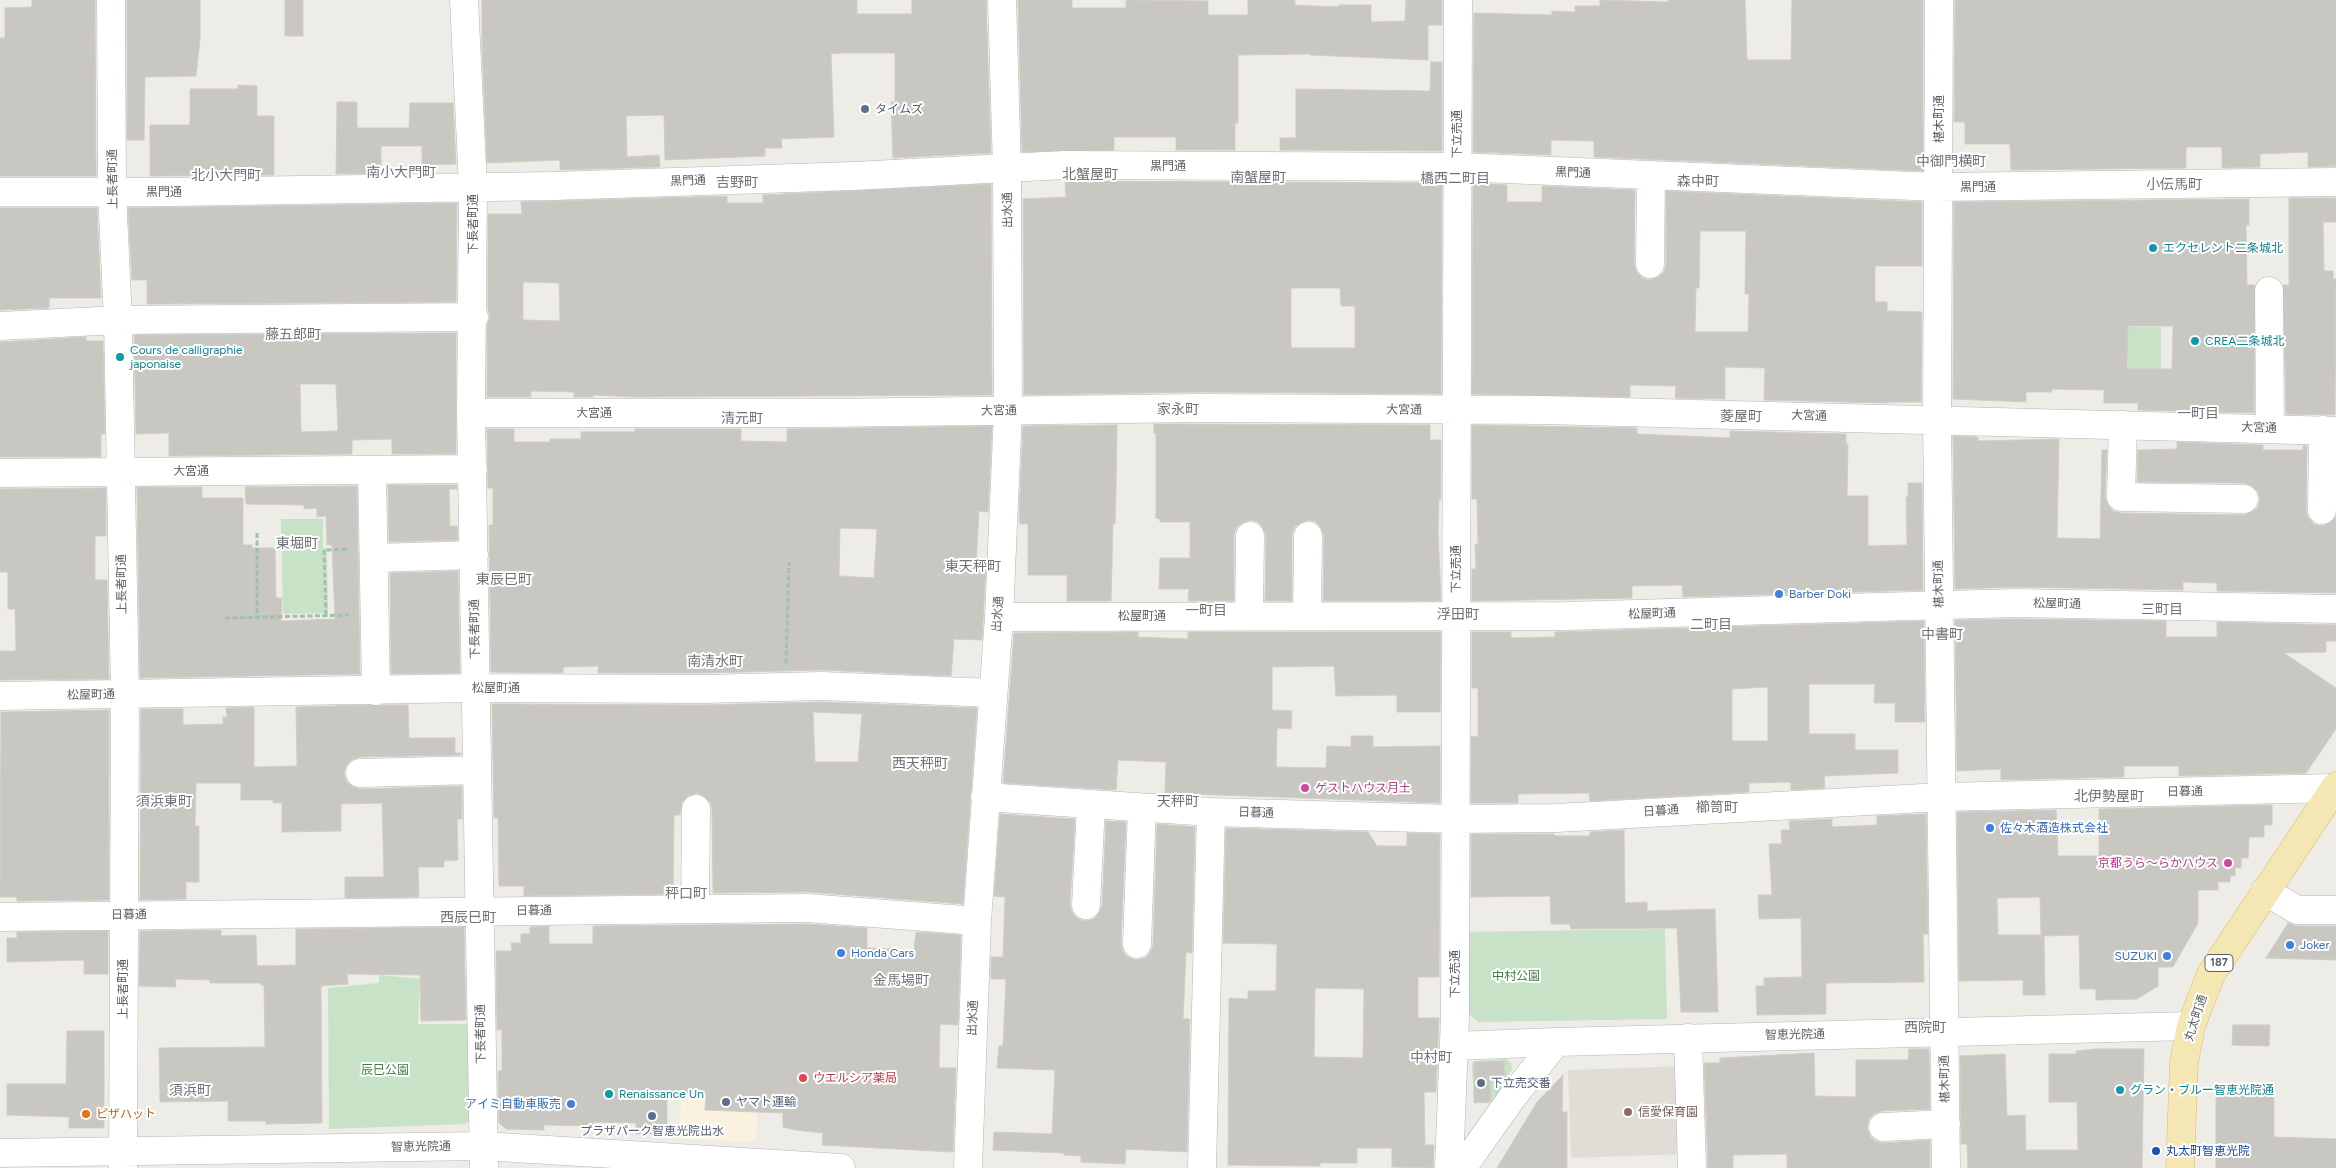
<!DOCTYPE html>
<html>
<head>
<meta charset="utf-8">
<style>
	body { margin:0 }
	canvas { display:block; background:#eeece6 }
</style>
</head>
<body>
<canvas width="2336" height="1168"></canvas>
<script>
const context = document.querySelector('canvas').getContext('2d');
context.lineJoin = 'round';
function fillPath(path, color) { context.fillStyle = color; context.fill(path, 'evenodd'); }
const poly = rows => new Path2D(rows.map(r => 'M' + r).join(''));
function strokePath(path, color, width, dash) { context.strokeStyle = color; context.lineWidth = width; context.lineCap = dash ? 'butt' : 'round'; context.setLineDash(dash || []); context.stroke(path); }
function label(font, color, halo, rows, align = 'center') {
  context.font = font + ' Figtree,"Noto Sans JP",sans-serif'; context.lineWidth = 4; context.setLineDash([]); context.textBaseline = 'middle'; context.strokeStyle = halo; context.fillStyle = color; for (const [text, x, y, turn = 0] of rows) {
    context.save(); context.translate(x, y); context.rotate((+turn || 0) * Math.PI / 180); context.textAlign = isNaN(turn) ? turn : align; if (halo) context.strokeText(text, 0, 0); context.fillText(text, 0, 0); context.restore();
  }
}
fillPath(poly([
	[704,1056,760,1057,756,1142,680,1139,681,1098,703,1098]
]), '#faf2df');
fillPath(poly([
	[1685,1066,1688,1154,1571,1158,1568,1070]
]), '#e0ddd7');
fillPath(poly([
	[2128,327,2161,327,2161,369,2128,369],
	[281,519,323,519,323,548,327,548,328,613,283,614],
	[1665,929,1667,1019,1478,1022,1463,1008,1462,932],
	[379,975,420,979,418,1024,472,1024,473,1116,466,1124,329,1129,328,988,379,983],
	[1506,1059,1511,1063,1512,1069,1493,1102,1474,1103,1472,1064,1475,1061]
]), '#c7e2c6');
const building = poly([
	[32,0,95,0,96,176,0,176,0,38,5,38,5,8,32,7,32,0],
	[127,0,200,0,200,40,196,76,145,77,144,140,127,140,127,0],
	[285,0,303,0,303,36,285,36,285,0],
	[482,0,857,0,857,14,912,14,912,0,986,0,991,153,893,158,891,102,895,102,895,53,842,53,831,54,834,137,781,139,782,148,765,148,765,156,665,160,664,115,626,116,627,157,659,155,660,167,560,170,560,160,487,163,482,47,482,0],
	[1018,0,1072,0,1072,8,1126,8,1126,0,1208,1,1208,15,1248,15,1248,0,1295,0,1295,5,1339,7,1339,5,1371,5,1371,22,1405,21,1406,0,1442,0,1442,25,1428,25,1428,60,1310,55,1310,54,1238,55,1238,123,1235,123,1235,150,1176,150,1176,137,1114,137,1114,150,1022,152,1018,0],
	[1600,0,1668,2,1668,0,1745,0,1747,60,1791,60,1792,0,1923,0,1923,171,1594,157,1594,141,1551,140,1551,155,1473,152,1474,13,1552,15,1552,11,1575,12,1575,6,1600,6,1600,0],
	[1955,0,2336,0,2336,166,2308,167,2308,152,2260,154,2260,167,2222,168,2222,147,2186,147,2186,168,2011,170,2010,144,1965,144,1965,122,1954,122,1955,0],
	[1431,62,1442,62,1442,151,1280,150,1280,138,1296,138,1296,89,1430,91,1431,62],
	[238,85,257,86,257,116,274,116,274,175,150,176,150,125,190,125,190,89,238,89,238,85],
	[337,102,357,102,357,128,409,128,410,103,453,103,456,164,422,165,422,146,381,146,381,173,336,174,337,102],
	[1065,181,1442,183,1441,394,1200,392,1024,395,1023,199,1066,197,1065,181],
	[1291,288,1340,288,1341,306,1355,306,1355,348,1291,348,1291,288],
	[1473,183,1507,185,1507,202,1542,202,1542,186,1635,190,1634,264,1637,272,1642,278,1649,280,1658,277,1664,272,1666,265,1666,191,1922,202,1922,266,1875,266,1875,302,1887,302,1887,311,1922,312,1921,402,1887,402,1887,403,1764,400,1765,368,1725,367,1725,399,1675,398,1676,386,1630,385,1630,397,1472,394,1473,183],
	[1700,231,1746,231,1745,294,1749,294,1748,332,1695,332,1696,288,1699,288,1700,231],
	[991,184,992,395,635,397,593,395,593,397,574,397,574,392,531,391,531,397,487,397,487,325,490,317,488,309,488,214,522,214,521,202,727,196,727,203,763,203,763,195,991,184],
	[523,282,559,283,560,321,523,320,523,282],
	[2289,198,2336,198,2336,222,2323,222,2324,271,2333,271,2333,279,2336,279,2335,415,2286,414,2283,285,2289,285,2289,198],
	[2249,199,2249,225,2246,225,2247,285,2255,285,2254,413,2138,410,2138,403,2104,403,2104,390,2052,389,2052,392,2026,392,2026,402,1953,399,1954,202,2249,199],
	[2128,326,2173,326,2172,369,2127,369,2128,326],
	[457,203,456,302,147,304,147,280,132,280,128,208,457,203],
	[0,208,97,208,101,298,49,298,49,308,0,310,0,208],
	[456,333,456,454,392,454,392,439,352,440,352,454,169,456,169,433,136,434,134,335,456,333],
	[300,384,336,384,338,431,301,432,300,384],
	[86,337,86,341,103,341,105,434,101,434,101,457,0,457,0,342,86,337],
	[1154,424,1430,425,1430,440,1441,440,1441,499,1439,499,1438,531,1441,601,1323,601,1324,536,1321,528,1316,522,1309,520,1300,523,1294,528,1292,535,1292,601,1265,601,1266,536,1263,528,1258,522,1251,520,1242,523,1236,528,1234,535,1234,601,1188,601,1189,589,1159,589,1160,558,1190,558,1190,522,1160,522,1160,519,1156,518,1156,433,1154,433,1154,424],
	[1117,425,1116,489,1115,524,1113,524,1111,601,1067,601,1067,575,1028,575,1028,524,1020,524,1019,513,1023,426,1117,425],
	[1472,425,1637,428,1637,434,1730,438,1730,431,1846,434,1846,444,1848,444,1847,496,1868,496,1868,546,1907,545,1906,497,1908,497,1908,483,1922,483,1923,590,1683,597,1682,585,1632,586,1632,598,1472,601,1472,569,1476,569,1475,544,1478,544,1477,499,1472,499,1472,425],
	[992,426,988,512,979,511,976,565,986,566,982,640,954,639,951,676,822,670,703,673,598,673,598,666,563,667,563,673,491,672,489,525,493,525,493,488,488,488,487,429,514,429,514,442,550,442,550,439,581,439,581,432,635,432,635,429,741,429,741,441,787,442,787,429,992,426],
	[840,528,877,529,874,578,839,576,840,528],
	[1953,436,1978,437,1978,441,2059,439,2057,538,2100,539,2102,450,2107,450,2105,497,2108,505,2113,511,2121,513,2244,515,2252,512,2258,507,2260,500,2258,492,2252,486,2244,483,2137,482,2138,450,2177,449,2177,442,2263,445,2263,450,2303,450,2303,446,2307,446,2306,510,2308,517,2314,524,2322,526,2330,523,2336,516,2336,593,2217,591,2217,583,2183,582,2183,590,2016,587,1955,589,1953,436],
	[388,485,457,485,457,489,449,489,450,526,457,526,458,540,389,542,388,485],
	[357,486,360,674,140,678,137,487,202,487,202,498,243,498,243,545,252,545,252,548,275,548,276,598,282,598,281,621,335,619,332,545,327,545,326,516,317,517,317,508,304,509,304,505,246,504,245,487,357,486],
	[106,488,106,536,95,536,95,580,107,580,109,679,0,680,0,651,16,651,15,609,8,609,8,572,0,572,0,489,106,488],
	[458,571,460,673,391,674,390,573,458,571],
	[2016,619,2166,621,2166,637,2217,637,2217,622,2336,625,2336,641,2326,641,2326,652,2284,653,2336,688,2336,729,2306,773,2179,776,2179,766,2124,766,2124,777,2001,780,2001,769,1957,771,1955,620,2016,619],
	[1924,621,1925,722,1895,722,1895,703,1874,703,1875,684,1809,684,1809,734,1855,734,1855,750,1898,750,1898,773,1824,776,1825,788,1791,790,1791,782,1749,783,1749,792,1590,801,1589,793,1518,794,1518,803,1471,803,1471,736,1478,737,1478,688,1472,688,1472,632,1511,632,1511,638,1555,637,1555,632,1924,621],
	[1768,687,1768,741,1732,741,1732,689,1768,687],
	[1138,632,1138,637,1188,639,1188,632,1441,632,1440,712,1397,712,1397,695,1336,696,1334,666,1272,667,1272,710,1292,711,1291,729,1277,728,1276,767,1326,768,1327,746,1351,747,1351,736,1373,736,1373,747,1440,746,1440,803,1165,793,1166,762,1118,760,1116,790,1003,783,1014,633,1138,632],
	[822,702,977,708,963,904,808,892,713,893,712,809,710,802,704,796,697,793,688,796,682,802,680,815,674,815,673,894,524,896,524,886,499,886,498,818,494,818,492,704,703,705,822,702],
	[813,712,862,714,858,762,815,762,813,712],
	[371,705,408,705,409,738,455,738,455,753,461,753,461,755,360,757,351,760,346,766,344,774,347,782,352,786,360,789,462,786,462,819,457,819,458,860,444,861,444,867,418,867,419,897,345,898,345,877,384,877,382,803,341,804,341,831,282,832,282,803,273,803,273,800,241,800,241,783,196,783,195,826,199,826,199,882,186,882,186,899,140,900,141,709,183,709,183,725,223,724,223,717,227,717,226,708,254,707,254,767,297,766,296,707,371,705],
	[109,710,109,900,17,901,17,897,0,897,1,712,109,710],
	[2272,805,2272,825,2264,825,2264,837,2249,837,2248,858,2241,858,2241,868,2235,867,2235,876,2230,876,2230,882,2218,882,2218,890,2198,890,2198,923,2173,967,2158,967,2158,986,2137,999,2096,1000,2096,989,2080,989,2079,935,2044,936,2045,995,2023,995,2023,980,1959,981,1957,812,2056,810,2058,856,2099,856,2099,809,2272,805],
	[2040,897,2041,935,1998,935,1997,898,2040,897],
	[1000,814,1075,819,1070,905,1072,912,1077,918,1085,921,1094,919,1099,913,1102,906,1106,821,1126,822,1121,943,1123,952,1128,957,1136,960,1145,958,1150,953,1153,945,1157,824,1195,827,1192,953,1186,952,1183,1019,1190,1019,1187,1152,1126,1149,1125,1164,1081,1162,1081,1156,1064,1155,1064,1153,993,1150,994,1132,1052,1134,1055,1070,997,1068,999,1046,1003,1046,1006,979,991,979,991,957,1003,957,1005,897,994,896,1000,814],
	[1926,814,1928,934,1923,934,1924,982,1826,983,1826,1014,1757,1015,1756,986,1764,986,1764,978,1802,977,1801,918,1759,919,1758,895,1772,895,1769,844,1782,844,1781,830,1790,830,1789,821,1832,819,1832,827,1877,825,1877,816,1926,814],
	[1226,828,1368,832,1377,846,1407,846,1407,833,1440,834,1439,977,1418,977,1418,1018,1439,1018,1436,1092,1424,1092,1425,1145,1434,1145,1433,1168,1392,1167,1392,1148,1357,1148,1357,1163,1320,1163,1320,1166,1228,1165,1229,998,1248,999,1248,991,1276,991,1277,944,1223,943,1226,828],
	[1315,988,1364,989,1363,1058,1314,1057,1315,988],
	[1624,830,1625,903,1647,902,1647,911,1715,909,1718,1012,1681,1012,1677,928,1571,929,1570,924,1551,924,1550,896,1471,897,1471,834,1554,834,1555,836,1590,836,1590,832,1624,830],
	[2288,923,2297,926,2336,926,2336,960,2266,958,2288,923],
	[806,924,867,928,867,948,914,950,916,932,961,935,958,1025,940,1024,939,1068,956,1068,953,1152,822,1145,823,1133,795,1130,783,1127,783,1113,705,1110,706,1095,667,1095,667,1134,636,1134,636,1123,594,1122,593,1126,544,1125,544,1130,506,1129,499,1123,498,1071,502,1071,502,1030,497,1030,496,951,512,951,511,943,521,943,521,934,530,934,530,927,549,926,549,944,593,944,593,926,806,924],
	[464,927,466,1020,421,1021,420,975,347,974,348,984,321,986,322,1123,266,1124,266,1121,228,1121,228,1101,160,1102,159,1048,265,1047,264,985,261,985,261,983,210,983,210,980,175,979,176,987,139,986,140,931,221,930,221,936,256,935,257,966,296,965,296,929,464,927],
	[108,931,108,974,84,974,84,960,7,962,7,938,17,938,17,932,108,931],
	[2233,1025,2270,1025,2269,1046,2232,1045,2233,1025],
	[67,1031,104,1031,104,1128,69,1128,69,1117,7,1115,7,1084,66,1084,67,1031],
	[1909,1049,1929,1049,1930,1109,1882,1111,1874,1114,1869,1119,1867,1128,1870,1136,1875,1141,1883,1143,1930,1140,1930,1168,1787,1168,1787,1154,1733,1155,1733,1168,1708,1168,1704,1063,1720,1063,1720,1058,1814,1053,1815,1096,1856,1097,1856,1060,1908,1060,1909,1049],
	[2095,1049,2144,1049,2142,1168,1968,1168,1967,1144,1961,1144,1960,1056,2005,1054,2007,1116,2025,1115,2026,1150,2078,1150,2077,1102,2049,1102,2049,1054,2076,1054,2076,1051,2095,1049],
	[1504,1061,1505,1078,1491,1079,1490,1102,1474,1103,1474,1062,1504,1061],
	[1563,1075,1562,1112,1567,1112,1567,1168,1497,1168,1537,1102,1563,1075],
	[2216,1092,2274,1093,2274,1137,2336,1139,2336,1168,2216,1168,2216,1092]
]);
fillPath(building, '#c9c7c2');
strokePath(building, '#d2cdc5', 1);
const minor = poly([
	[111,0,112,192,118,320,125,695,123,1168],
	[464,0,473,187,471,413,484,1168],
	[1939,0,1937,420,1946,1168],
	[0,192,174,192,554,186,854,176,1064,165,1457,167,1938,187,2336,182],
	[1650,264,1651,176],
	[2269,291,2270,429],
	[0,326,118,320,474,317],
	[471,413,826,413,1200,408,1545,410,2336,431],
	[2123,425,2121,497,2244,499],
	[372,470,376,691],
	[0,473,473,469],
	[2322,510,2323,430],
	[374,558,474,555],
	[1249,616,1250,536],
	[1307,616,1308,536],
	[999,617,1566,616,2016,603,2336,609],
	[0,696,476,688,703,689,822,686,992,693],
	[360,773,477,770],
	[985,797,1211,812,1455,819,1556,818,1942,797,2336,788],
	[2265,891,2297,910,2336,910],
	[1086,905,1091,805],
	[695,909,696,809],
	[0,917,807,908,977,921],
	[1137,944,1142,808],
	[1688,1038,1692,1168],
	[1455,1046,1556,1042],
	[1883,1127,1946,1124],
	[0,1153,483,1146,841,1168],
	[968,1168,977,921,999,617,1008,411,1007,168,1002,0],
	[1202,1168,1211,812],
	[1449,1168,1455,1017,1458,0],
	[1462,1168,1514,1095,1556,1042,2191,1026]
]);
const major = poly([
	[2180,1168,2184,1062,2191,1026,2211,974,2336,786]
]);
strokePath(minor, '#b3b6b9', 29);
strokePath(major, '#dfb96d', 29);
strokePath(poly([
	[257,533,257,617],
	[326,615,324,550,348,549],
	[225,618,349,615],
	[786,663,789,562]
]), '#a0c2a8', 3, [5, 2.5]);
strokePath(minor, '#fff', 28);
strokePath(major, '#f4e7b4', 28);
for (const [x, y, r, color] of [
	[865,109,5,"#5c6f8a"],
	[2153,248,5,"#0f9aa8"],
	[2195,341,5,"#0f9aa8"],
	[120,357,5,"#0f9aa8"],
	[1779,594,5,"#3f7fe0"],
	[1305,788,5,"#d1479c"],
	[1990,828,5,"#3f7fe0"],
	[2228,863,5,"#d1479c"],
	[2290,945,5,"#3f7fe0"],
	[841,953,5,"#3f7fe0"],
	[2167,956,5,"#3f7fe0"],
	[803,1078,5,"#e0444e"],
	[1481,1083,5,"#5c6f8a"],
	[2120,1090,5,"#0f9aa8"],
	[609,1094,5,"#0f9aa8"],
	[726,1102,5,"#5c6f8a"],
	[571,1104,5,"#3f7fe0"],
	[1628,1112,5,"#8d6e63"],
	[86,1114,5,"#e8710a"],
	[652,1116,5,"#5c6f8a"],
	[2156,1151,5,"#1a4fb4"]
]) { const dot = new Path2D(); dot.arc(x, y, r, 0, 2 * Math.PI); context.fillStyle = color; context.fill(dot); strokePath(dot, '#fff', 2); }
for (const [x, y, w] of [
	[2219,963,28]
]) { const box = new Path2D(); box.roundRect(x - w / 2, y - 8.5, w, 17, 4); context.fillStyle = '#fff'; context.fill(box); strokePath(box, '#5d6164', 1); }
label('bold 11px', '#5d6164', null, [
	["187",2219,963]
]);
label('12px', '#4e5e75', '#fff', [
	["タイムズ",875,109],
	["下立売交番",1491,1083],
	["ヤマト運輸",736,1102],
	["プラザパーク智恵光院出水",652,1131,"center"]
], 'left');
label('12px', '#5d6164', '#fff', [
	["椹木町通",1939,119,-90],
	["下立売通",1457,134,-90],
	["黒門通",1168,166],
	["黒門通",1573,173,2],
	["上長者町通",113,179,-91],
	["黒門通",688,181,-2],
	["黒門通",1978,187],
	["黒門通",164,192],
	["出水通",1008,210,-91],
	["下長者町通",473,224,-90],
	["大宮通",1404,410,1],
	["大宮通",999,411,-1],
	["大宮通",594,413],
	["大宮通",1809,416,2],
	["大宮通",2259,428,2],
	["大宮通",191,471],
	["下立売通",1456,569,-90],
	["上長者町通",122,584,-91],
	["椹木町通",1939,584,-91],
	["松屋町通",2057,604,1],
	["出水通",998,614,-86],
	["松屋町通",1652,614,-2],
	["松屋町通",1142,616],
	["下長者町通",475,629,-91],
	["松屋町通",496,688],
	["松屋町通",91,695,-1],
	["日暮通",2185,792,-1],
	["日暮通",1661,811,-4],
	["日暮通",1256,813,2],
	["日暮通",534,911,-1],
	["日暮通",129,915,-1],
	["下立売通",1455,974,-90],
	["上長者町通",123,989,-90],
	["出水通",973,1018,-88],
	["丸太町通",2196,1018,-72],
	["下長者町通",481,1034,-91],
	["智恵光院通",1795,1035,-1],
	["椹木町通",1945,1079,-91],
	["智恵光院通",421,1147,-1]
]);
label('12px', '#0d838f', '#fff', [
	["エクセレント二条城北",2163,248],
	["CREA二条城北",2205,341],
	["Cours de calligraphie",130,350],
	["japonaise",130,364],
	["グラン・ブルー智恵光院通",2130,1090],
	["Renaissance Un",619,1094]
], 'left');
label('12px', '#366cbe', '#fff', [
	["Barber Doki",1789,594],
	["佐々木酒造株式会社",2000,828],
	["Joker",2300,945],
	["Honda Cars",851,953],
	["SUZUKI",2157,956,"right"],
	["アイミ自動車販売",561,1104,"right"]
], 'left');
label('12px', '#b23c85', '#fff', [
	["ゲストハウス月土",1315,788],
	["京都うら〜らかハウス",2218,863,"right"]
], 'left');
label('12px', '#418041', '#fff', [
	["中村公園",1516,976],
	["辰巳公園",385,1070]
]);
label('12px', '#be3a42', '#fff', [
	["ウエルシア薬局",813,1078]
], 'left');
label('12px', '#785e54', '#fff', [
	["信愛保育園",1638,1112]
], 'left');
label('12px', '#c56008', '#fff', [
	["ピザハット",96,1114]
], 'left');
label('12px', '#164399', '#fff', [
	["丸太町智恵光院",2166,1151]
], 'left');
label('14px', '#6f7376', '#fff', [
	["中御門横町",1951,162],
	["南小大門町",401,173],
	["北蟹屋町",1090,175],
	["北小大門町",226,176],
	["南蟹屋町",1258,178],
	["橋西二町目",1455,179],
	["森中町",1698,182],
	["吉野町",737,183],
	["小伝馬町",2174,185],
	["藤五郎町",293,335],
	["家永町",1178,410],
	["一町目",2198,414],
	["菱屋町",1741,417],
	["清元町",742,419],
	["東堀町",297,544],
	["東天秤町",973,567],
	["東辰巳町",504,580],
	["三町目",2162,610],
	["一町目",1206,611],
	["浮田町",1458,615],
	["二町目",1711,625],
	["中書町",1942,635],
	["南清水町",715,662],
	["西天秤町",920,764],
	["北伊勢屋町",2109,797],
	["須浜東町",164,802],
	["天秤町",1178,802],
	["櫛笥町",1717,808],
	["秤口町",686,894],
	["西辰巳町",468,918],
	["金馬場町",901,981],
	["西院町",1925,1028],
	["中村町",1431,1058],
	["須浜町",190,1091]
]);
</script>
</body>
</html>
